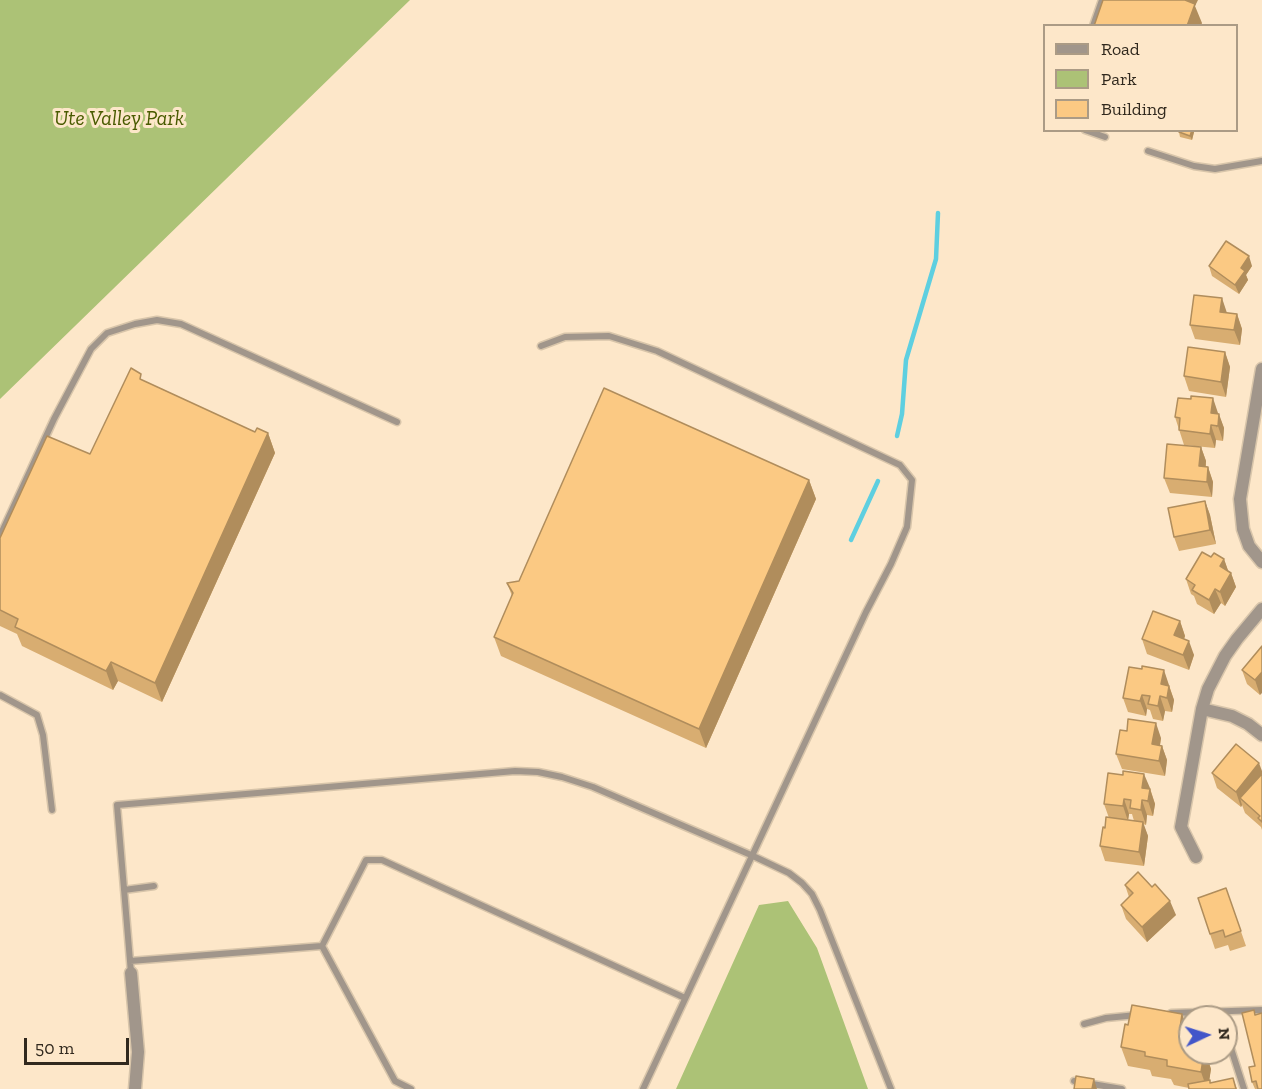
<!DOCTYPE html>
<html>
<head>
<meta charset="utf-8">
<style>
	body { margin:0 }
	#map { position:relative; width:1262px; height:1089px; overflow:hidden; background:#fde7c9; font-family:"Zilla Slab",serif }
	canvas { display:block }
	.legend { position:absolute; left:1043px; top:24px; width:195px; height:108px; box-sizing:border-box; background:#fde7c9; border:2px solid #ab9b85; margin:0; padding:8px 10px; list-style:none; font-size:18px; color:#31291e }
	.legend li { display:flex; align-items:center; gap:12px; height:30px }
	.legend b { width:30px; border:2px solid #ab9b85 }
	.north { position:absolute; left:1178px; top:1005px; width:60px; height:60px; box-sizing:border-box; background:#fde7c9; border:2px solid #ab9b85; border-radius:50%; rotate:86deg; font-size:16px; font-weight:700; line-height:24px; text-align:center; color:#31291e }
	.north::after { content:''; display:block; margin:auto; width:21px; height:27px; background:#4256c9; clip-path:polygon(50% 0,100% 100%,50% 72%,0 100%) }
	.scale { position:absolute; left:24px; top:1038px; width:105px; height:27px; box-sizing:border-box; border:3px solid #31291e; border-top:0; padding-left:8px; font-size:18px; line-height:21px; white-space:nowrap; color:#31291e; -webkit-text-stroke:4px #fde7c9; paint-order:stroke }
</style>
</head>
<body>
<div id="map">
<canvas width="1262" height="1089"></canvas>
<ul class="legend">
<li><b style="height:8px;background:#a1968b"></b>Road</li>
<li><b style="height:16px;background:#acc276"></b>Park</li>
<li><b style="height:16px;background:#fbc983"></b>Building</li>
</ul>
<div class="north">N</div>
<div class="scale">50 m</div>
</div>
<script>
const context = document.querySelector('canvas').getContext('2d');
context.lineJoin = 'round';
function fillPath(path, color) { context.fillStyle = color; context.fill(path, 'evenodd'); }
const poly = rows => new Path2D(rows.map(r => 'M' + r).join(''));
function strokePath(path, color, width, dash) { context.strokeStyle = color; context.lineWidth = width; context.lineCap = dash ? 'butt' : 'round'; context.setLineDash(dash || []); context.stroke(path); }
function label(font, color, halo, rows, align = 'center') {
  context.font = font + ' "Zilla Slab",serif'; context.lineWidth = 6; context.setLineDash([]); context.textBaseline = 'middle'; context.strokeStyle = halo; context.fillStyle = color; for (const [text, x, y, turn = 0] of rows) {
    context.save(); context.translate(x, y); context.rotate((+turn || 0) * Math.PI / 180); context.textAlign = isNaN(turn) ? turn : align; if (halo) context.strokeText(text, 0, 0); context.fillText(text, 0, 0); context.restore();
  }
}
fillPath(poly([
	[0,0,410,0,0,399],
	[788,901,817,948,868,1089,676,1089,759,905]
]), '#acc276');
strokePath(poly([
	[897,436,902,414,906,360,936,259,938,213],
	[851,540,878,481]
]), '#5ecfe0', 4.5);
const lane = poly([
	[1093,26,1102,0],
	[1085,130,1105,137],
	[1148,151,1194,166,1215,169,1262,161],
	[541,346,565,337,609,336,657,351,900,465,912,480,907,527,891,564,866,612,643,1089],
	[0,536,54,419,91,349,107,333,135,324,157,320,181,324,397,422],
	[0,695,37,715,43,735,52,810],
	[124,890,154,886],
	[322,946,366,860,382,860,685,998],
	[130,961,322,946,395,1081,411,1089],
	[131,973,117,805,515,771,538,772,562,777,593,787,751,855,789,873,802,883,812,894,820,910,891,1089],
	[1171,1013,1262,1010],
	[1084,1024,1106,1018,1137,1015],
	[1226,1033,1244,1089],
	[1074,1081,1122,1089]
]);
const street = poly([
	[1262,369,1240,499,1243,529,1249,546,1262,562],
	[1202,709,1232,716,1248,724,1262,735],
	[1196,857,1181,827,1202,709,1208,689,1225,656,1237,639,1262,609],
	[131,973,138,1052,135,1089]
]);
strokePath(lane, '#d8c5aa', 9);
strokePath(street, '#d8c5aa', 15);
strokePath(lane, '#a1968b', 6);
strokePath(street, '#a1968b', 12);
fillPath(poly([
	[1179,132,1194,132,1192,140,1180,137],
	[1209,266,1252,266,1246,275,1248,280,1239,294,1212,276],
	[1227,313,1237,314,1242,329,1240,345,1195,339,1190,325],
	[1225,352,1230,367,1226,397,1189,391,1184,376],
	[144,381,255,432,268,433,275,453,162,702,118,681,113,690,22,646,17,634,0,626,0,538,90,454],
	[1218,413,1224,428,1223,441,1216,440,1215,448,1184,445,1175,417],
	[1201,447,1206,461,1206,467,1208,467,1213,482,1212,497,1170,493,1164,478],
	[809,480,816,499,706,748,501,656,494,637,512,596,507,583,519,581],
	[1205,501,1210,515,1216,544,1179,551,1174,537],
	[1211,557,1224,559,1228,571,1231,573,1236,587,1225,606,1221,603,1214,614,1197,604,1194,596,1191,594,1186,579],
	[1180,621,1185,636,1184,639,1194,655,1189,670,1147,654,1142,639],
	[1262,646,1260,695,1247,684,1242,670],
	[1169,685,1174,700,1172,712,1165,711,1163,721,1153,719,1150,710,1147,709,1146,716,1128,712,1123,698],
	[1161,738,1160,745,1162,746,1167,760,1165,776,1122,769,1116,754],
	[1262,771,1262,830,1261,827,1245,813,1242,805,1241,807,1217,788,1212,773],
	[1150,788,1155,804,1153,816,1147,815,1146,825,1143,824,1148,836,1144,866,1105,861,1100,846,1109,818,1104,804],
	[1129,814,1132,814,1134,821,1128,820],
	[1125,885,1176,915,1147,942,1126,919,1121,905,1129,897],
	[1226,888,1246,946,1230,951,1228,945,1215,949,1198,898],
	[1182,1014,1187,1029,1190,1053,1211,1053,1209,1063,1211,1069,1209,1080,1211,1083,1233,1078,1237,1089,1189,1089,1189,1088,1174,1085,1171,1079,1152,1076,1150,1070,1128,1066,1121,1047,1128,1025],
	[1255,1066,1262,1089,1255,1089,1252,1082]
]), '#d8ad71');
fillPath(poly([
	[1184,0,1198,0,1195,6,1202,23,1201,26,1187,26],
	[1192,130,1194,130,1194,132,1192,140,1190,136],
	[1249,256,1252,266,1246,275,1248,280,1239,294,1235,285,1241,268],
	[1222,298,1227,313,1220,312],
	[1237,314,1242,329,1240,345,1234,330],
	[1225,352,1230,367,1226,397,1221,382],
	[1213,398,1218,413,1217,428,1211,413],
	[1219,414,1224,428,1223,441,1218,426],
	[1211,425,1216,440,1215,448,1210,434],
	[268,433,275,453,162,702,155,683],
	[1201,447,1206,461,1204,481,1199,466],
	[1208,467,1213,482,1212,497,1207,482],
	[809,480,816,499,706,748,699,729],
	[1205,501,1210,515,1216,544,1210,530],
	[1224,559,1229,573,1220,566],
	[1231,573,1236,587,1225,606,1220,592],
	[1215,589,1221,603,1214,614,1209,600],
	[1180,621,1185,636,1180,650,1174,635],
	[1189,641,1194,655,1189,670,1183,655],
	[111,662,118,681,113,690,106,671],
	[1164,670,1169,685,1166,699,1161,684],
	[1262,672,1262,693,1260,695,1255,680],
	[1169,686,1174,700,1172,712,1167,698],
	[1142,695,1147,709,1146,716,1140,701],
	[1160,696,1165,711,1163,721,1158,706],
	[1156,723,1161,738,1158,759,1152,744],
	[1162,746,1167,760,1165,776,1159,761],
	[1259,763,1262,771,1262,780,1240,798,1242,805,1241,807,1236,792],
	[1144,774,1150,788,1148,803,1142,788],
	[1150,789,1155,804,1153,816,1148,801],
	[1124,799,1129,814,1128,821,1123,806],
	[1142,800,1147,815,1146,825,1141,810],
	[1143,822,1148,836,1144,866,1139,852],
	[1170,901,1176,915,1147,942,1142,927],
	[1182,1014,1189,1034,1180,1028],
	[1202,1053,1211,1053,1209,1063,1211,1069,1208,1089,1207,1089,1201,1072],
	[1094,1079,1097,1089,1092,1089]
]), '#b08d5c');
const building = poly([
	[1103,0,1185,0,1195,4,1187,26,1094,26,1103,0],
	[1179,130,1192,130,1190,136,1179,132,1179,130],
	[1226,241,1249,256,1241,268,1245,271,1235,285,1209,266,1226,241],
	[1194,295,1222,298,1220,312,1237,314,1234,330,1190,325,1194,295],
	[1188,347,1225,352,1221,382,1184,376,1188,347],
	[131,368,141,374,140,379,255,432,257,428,268,433,155,683,111,662,106,671,15,627,18,619,0,610,0,538,47,436,90,454,131,368],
	[604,388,809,480,699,729,494,637,513,593,507,583,519,581,604,388],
	[1191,396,1213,398,1211,413,1219,414,1218,426,1211,425,1210,434,1179,430,1180,418,1175,417,1178,398,1191,399,1191,396],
	[1167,444,1201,447,1199,466,1208,467,1207,482,1164,478,1167,444],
	[1205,501,1210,530,1174,537,1168,508,1205,501],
	[1202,552,1211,557,1214,553,1224,559,1220,566,1231,573,1220,592,1215,589,1209,600,1192,590,1195,585,1186,579,1202,552],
	[1153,611,1180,621,1174,635,1189,641,1183,655,1142,639,1153,611],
	[1262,646,1262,672,1255,680,1242,670,1262,646],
	[1142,666,1164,670,1161,684,1169,686,1167,698,1160,696,1158,706,1148,704,1150,696,1142,695,1140,701,1123,698,1129,667,1142,669,1142,666],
	[1128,719,1156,723,1152,744,1162,746,1159,761,1116,754,1120,730,1127,731,1128,719],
	[1236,744,1259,763,1236,792,1212,773,1236,744],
	[1123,771,1144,774,1142,788,1150,789,1148,801,1142,800,1141,810,1130,808,1131,800,1124,799,1123,806,1104,804,1108,773,1123,775,1123,771],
	[1262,774,1262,822,1258,818,1260,816,1240,798,1262,774],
	[1106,817,1143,822,1139,852,1100,846,1103,827,1105,828,1106,817],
	[1138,872,1152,887,1155,884,1170,901,1142,927,1121,905,1133,893,1125,885,1138,872],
	[1226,888,1241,931,1225,937,1223,930,1210,934,1198,898,1226,888],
	[1132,1005,1182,1014,1180,1028,1190,1030,1190,1053,1204,1053,1201,1072,1167,1066,1167,1060,1145,1056,1145,1052,1121,1047,1125,1024,1128,1025,1132,1005],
	[1254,1010,1255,1015,1262,1013,1262,1089,1258,1089,1256,1081,1252,1082,1249,1067,1255,1066,1242,1013,1254,1010],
	[1076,1076,1094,1079,1092,1089,1074,1089,1076,1076],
	[1233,1078,1236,1089,1189,1089,1188,1084,1210,1080,1210,1083,1233,1078]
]);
fillPath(building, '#fbc983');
strokePath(building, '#b08d5c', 1.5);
label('italic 21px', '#495b00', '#fde7c9', [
	["Ute Valley Park",119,119]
]);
</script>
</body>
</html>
